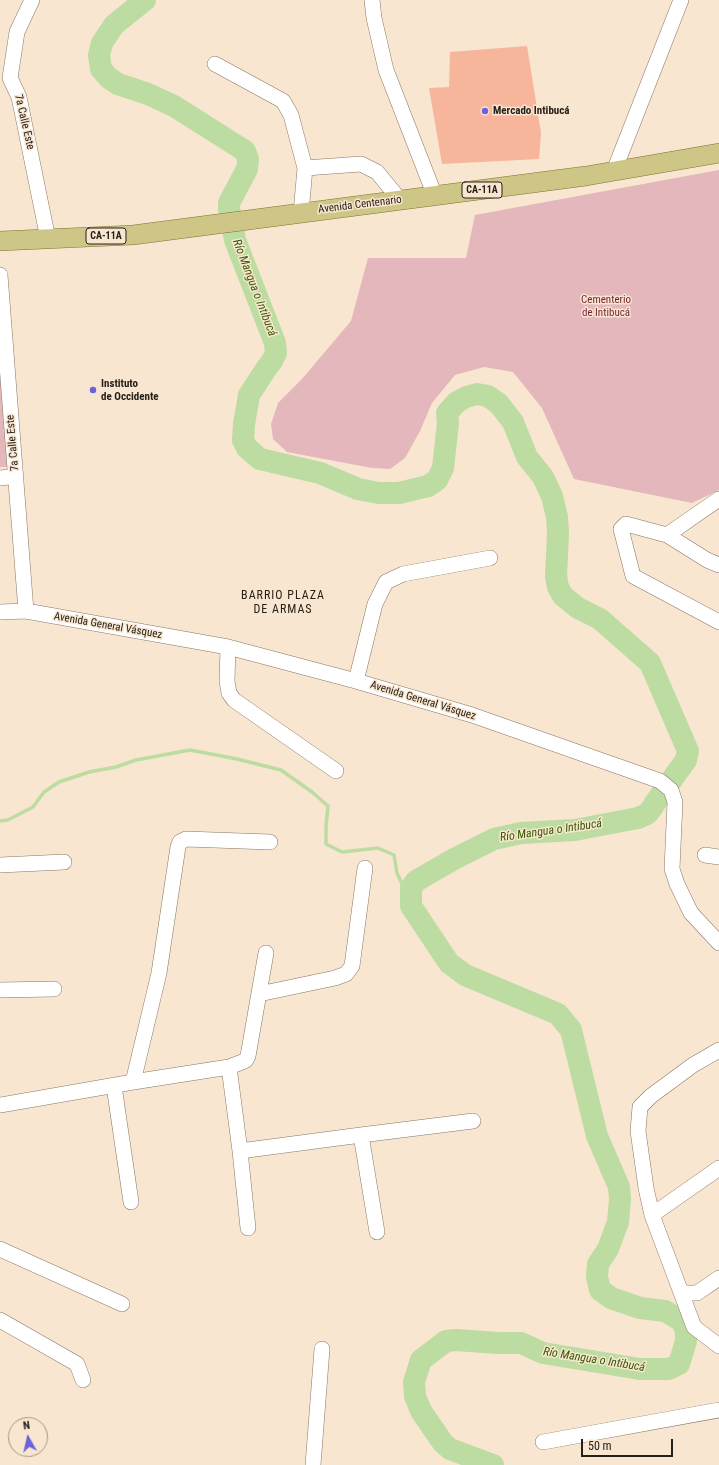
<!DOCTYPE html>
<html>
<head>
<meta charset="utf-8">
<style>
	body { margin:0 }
	#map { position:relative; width:719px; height:1465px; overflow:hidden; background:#f8e6d0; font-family:"Roboto Condensed",sans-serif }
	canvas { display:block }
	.north { position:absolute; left:8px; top:1417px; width:40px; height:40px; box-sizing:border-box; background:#f8e6d0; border:1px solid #a49786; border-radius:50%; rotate:352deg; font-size:11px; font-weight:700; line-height:16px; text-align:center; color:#262018 }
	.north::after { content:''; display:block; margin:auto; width:14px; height:18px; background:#6b62db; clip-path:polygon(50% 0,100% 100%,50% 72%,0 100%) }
	.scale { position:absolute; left:581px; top:1439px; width:92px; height:18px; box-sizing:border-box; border:2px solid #262018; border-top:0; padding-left:5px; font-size:12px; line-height:14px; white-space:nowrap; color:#262018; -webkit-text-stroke:3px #f8e6d0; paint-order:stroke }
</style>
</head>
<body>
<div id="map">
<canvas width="719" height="1465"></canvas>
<div class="north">N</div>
<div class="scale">50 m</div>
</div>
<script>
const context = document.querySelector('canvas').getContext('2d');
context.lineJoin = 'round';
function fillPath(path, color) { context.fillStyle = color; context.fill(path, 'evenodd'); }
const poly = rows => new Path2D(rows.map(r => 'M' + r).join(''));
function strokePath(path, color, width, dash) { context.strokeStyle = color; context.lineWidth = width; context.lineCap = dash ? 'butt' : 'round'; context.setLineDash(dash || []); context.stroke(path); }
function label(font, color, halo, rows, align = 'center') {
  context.font = font + ' "Roboto Condensed",sans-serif'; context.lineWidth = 3; context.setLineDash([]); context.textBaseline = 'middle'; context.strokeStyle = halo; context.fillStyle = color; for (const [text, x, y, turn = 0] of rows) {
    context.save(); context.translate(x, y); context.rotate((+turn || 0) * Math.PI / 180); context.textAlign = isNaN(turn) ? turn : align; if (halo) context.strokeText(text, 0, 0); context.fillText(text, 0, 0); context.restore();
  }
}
fillPath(poly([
	[719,170,719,490,692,503,574,479,542,408,513,372,484,367,455,375,432,403,420,431,405,458,390,469,372,468,287,452,273,439,271,424,278,403,302,379,351,321,368,258,466,258,475,215],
	[0,353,8,467,0,467]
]), '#e3b7bb');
strokePath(poly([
	[0,821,8,820,33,807,44,792,59,782,89,772,116,767,136,760,190,750,237,759,281,770,312,792,328,806,326,826,326,844,342,852,378,848,394,855,397,873,402,884,411,888]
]), '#bcdca2', 3.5);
strokePath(poly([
	[145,0,114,25,102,43,99,55,101,69,109,78,118,84,148,94,174,106,245,151,248,159,247,169,229,203,229,208,235,240,275,343,276,353,272,361,266,369,249,395,244,424,243,440,247,448,260,459,320,473,358,489,379,493,399,493,428,486,437,480,443,468,448,423,447,413,457,402,466,397,477,394,488,396,499,404,513,422,527,457,543,477,552,496,557,517,558,533,556,576,558,587,563,596,578,608,600,619,650,663,688,751,686,760,655,803,652,808,647,814,638,818,575,830,521,833,494,839,454,859,416,881,411,888,411,906,449,963,465,975,558,1014,571,1030,597,1136,619,1187,620,1199,618,1222,608,1249,598,1264,597,1277,600,1290,611,1298,640,1308,665,1311,682,1321,686,1331,686,1341,679,1364,669,1369,640,1369,543,1353,521,1343,498,1343,456,1340,446,1341,421,1360,414,1382,415,1396,421,1411,443,1443,450,1449,493,1465]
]), '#bcdca2', 22);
fillPath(poly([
	[527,46,541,133,539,159,442,164,429,88,449,87,450,52]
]), '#f7b69c');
const minor = poly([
	[372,0,374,18,386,70,435,196],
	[215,64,283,101,291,115,305,168,301,213],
	[10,78,19,97,48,239],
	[10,78,17,32,32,0],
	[305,168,361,164,377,172,400,200],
	[614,171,681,0],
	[0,275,26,611],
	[0,478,16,476],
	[667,535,719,499],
	[719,565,707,560,667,535,626,524,621,529,633,576,719,622],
	[0,612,26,611,228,647,356,681,472,715,660,781,671,790,675,802,672,869,677,884,691,913,719,943],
	[228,647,227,681,229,693,234,700,336,771],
	[356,681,375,604,386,582,403,574,490,558],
	[705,855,719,857],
	[0,865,64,862],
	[0,990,54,989],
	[259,994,335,978,346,974,352,966,365,868],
	[719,1050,693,1065,651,1096,640,1107,638,1131,646,1188,652,1215,694,1327,719,1346],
	[229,1067,240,1151,361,1135,473,1121],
	[133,1082,159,973,178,847,180,842,186,839,270,842],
	[114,1086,131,1202],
	[0,1105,133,1082,229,1067,242,1062,246,1060,248,1056,266,953],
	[361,1135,377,1232],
	[240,1151,248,1228],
	[652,1215,719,1168],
	[0,1249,122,1304],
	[682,1293,697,1293,719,1278],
	[0,1320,77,1364,83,1380],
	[543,1442,719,1410],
	[313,1465,322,1349]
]);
const major = poly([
	[0,241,133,235,586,176,719,153]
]);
strokePath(minor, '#877764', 16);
strokePath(major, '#7e732c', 20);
strokePath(minor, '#fff', 15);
strokePath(major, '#cec687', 19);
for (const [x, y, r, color] of [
	[485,111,4,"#6b62db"],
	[93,390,4,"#6b62db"]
]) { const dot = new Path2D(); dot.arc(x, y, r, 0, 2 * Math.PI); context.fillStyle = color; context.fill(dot); strokePath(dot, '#f8e6d0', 1.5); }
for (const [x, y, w] of [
	[482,190,40],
	[106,236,40]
]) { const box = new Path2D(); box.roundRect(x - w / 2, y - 8, w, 16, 3); context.fillStyle = '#f8e6d0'; context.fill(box); strokePath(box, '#262018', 1); }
label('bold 10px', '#262018', null, [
	["CA-11A",482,190],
	["CA-11A",106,236]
]);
label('bold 11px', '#262018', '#f8e6d0', [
	["Mercado Intibucá",493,111],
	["Instituto",101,384],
	["de Occidente",101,397]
], 'left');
label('11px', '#262018', '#f8e6d0', [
	["7a Calle Este",24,122,77],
	["Avenida Centenario",360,205,-7],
	["7a Calle Este",13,443,-95],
	["Avenida General Vásquez",108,626,10],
	["Avenida General Vásquez",423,701,17]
]);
label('11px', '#752434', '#f8e6d0', [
	["Cementerio",606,300],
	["de Intibucá",606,313]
]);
label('italic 12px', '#345801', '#f8e6d0', [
	["Río Mangua o Intibucá",254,288,69],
	["Río Mangua o Intibucá",551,831,-8],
	["Río Mangua o Intibucá",594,1360,9]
]);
context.letterSpacing = '1px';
label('12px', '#262018', '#f8e6d0', [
	["BARRIO PLAZA",283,596],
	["DE ARMAS",283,610]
]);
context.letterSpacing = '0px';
</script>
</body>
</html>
